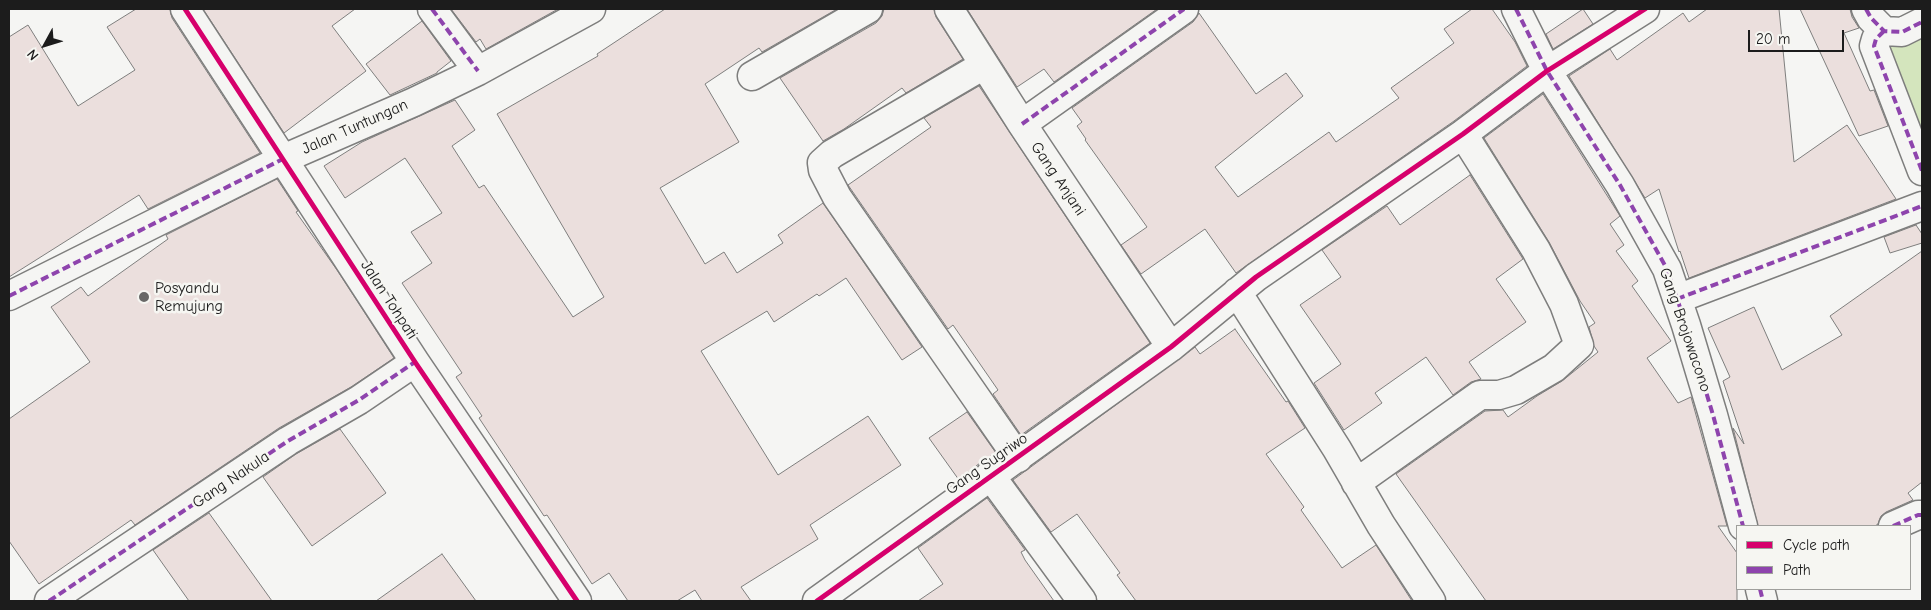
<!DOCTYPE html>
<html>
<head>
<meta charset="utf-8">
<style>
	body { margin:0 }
	#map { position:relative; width:1931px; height:610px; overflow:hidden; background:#f5f5f3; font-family:"Comic Neue",sans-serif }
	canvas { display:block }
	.frame { position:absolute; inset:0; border:10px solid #1c1c1c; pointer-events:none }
	.legend { position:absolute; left:1736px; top:525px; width:175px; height:65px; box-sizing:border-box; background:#f6f6f2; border:1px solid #9f9f9c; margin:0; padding:6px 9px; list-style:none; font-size:15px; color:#1c1c1c }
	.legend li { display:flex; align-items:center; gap:10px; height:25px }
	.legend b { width:25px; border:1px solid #9f9f9c }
	.north { position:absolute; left:20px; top:20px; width:50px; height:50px; -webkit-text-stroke:4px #f6f6f2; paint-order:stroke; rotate:231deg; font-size:14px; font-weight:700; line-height:20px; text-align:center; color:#1c1c1c }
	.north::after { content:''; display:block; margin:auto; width:18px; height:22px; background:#1c1c1c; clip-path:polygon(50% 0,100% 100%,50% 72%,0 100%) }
	.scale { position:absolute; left:1748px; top:30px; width:96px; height:22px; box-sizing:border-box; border:2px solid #1c1c1c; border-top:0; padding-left:6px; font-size:15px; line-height:18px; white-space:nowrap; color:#1c1c1c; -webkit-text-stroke:4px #f6f6f2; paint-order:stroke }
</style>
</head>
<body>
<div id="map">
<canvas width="1931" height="610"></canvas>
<div class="frame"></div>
<ul class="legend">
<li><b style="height:6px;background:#d6006c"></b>Cycle path</li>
<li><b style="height:6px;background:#8e44ad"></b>Path</li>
</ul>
<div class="north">N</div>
<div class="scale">20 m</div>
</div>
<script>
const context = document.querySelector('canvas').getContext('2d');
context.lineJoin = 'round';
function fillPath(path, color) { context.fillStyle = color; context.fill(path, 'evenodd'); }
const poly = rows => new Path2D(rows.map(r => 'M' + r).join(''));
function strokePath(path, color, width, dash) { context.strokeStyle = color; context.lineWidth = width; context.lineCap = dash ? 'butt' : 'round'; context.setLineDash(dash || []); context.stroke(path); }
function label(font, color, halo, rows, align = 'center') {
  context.font = font + ' "Comic Neue",sans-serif'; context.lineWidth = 5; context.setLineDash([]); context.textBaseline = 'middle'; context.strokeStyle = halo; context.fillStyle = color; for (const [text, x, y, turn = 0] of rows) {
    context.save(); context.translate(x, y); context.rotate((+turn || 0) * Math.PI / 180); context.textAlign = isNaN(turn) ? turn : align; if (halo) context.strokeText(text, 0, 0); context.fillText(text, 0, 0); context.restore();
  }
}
fillPath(poly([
	[1922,35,1922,158,1883,50]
]), '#d4e5bd');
const building = poly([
	[136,9,170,9,172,18,260,153,148,209,139,195,9,277,9,37,28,25,78,106,135,70,107,27,136,9],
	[203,9,355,9,332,26,366,71,284,133,203,9],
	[451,9,558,9,486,49,480,39,476,42,451,9],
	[665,9,837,9,762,52,759,48,705,84,739,142,660,188,705,264,724,252,737,273,783,243,778,235,823,203,922,347,902,360,846,278,819,296,817,294,774,322,767,311,701,351,778,475,868,416,901,465,810,525,818,539,741,587,751,601,702,601,695,590,677,601,628,601,609,573,592,584,547,515,544,516,479,418,482,416,456,377,462,373,402,283,432,263,411,232,442,213,405,158,345,198,324,166,362,142,455,100,475,130,452,146,479,188,484,185,573,317,604,297,497,114,598,56,597,54,665,9],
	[884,9,934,9,936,17,963,59,906,93,902,88,844,129,823,141,780,78,876,23,882,16,884,9],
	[967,9,1157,9,1054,82,1044,69,1017,87,967,9],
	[1472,9,1492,9,1515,42,1527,66,1454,121,1236,273,1205,229,1141,274,1121,245,1147,227,1085,140,1086,139,1077,126,1082,122,1072,108,1193,22,1199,13,1256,94,1286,73,1303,96,1215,167,1238,197,1329,132,1336,142,1399,98,1391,88,1454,43,1444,29,1472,9],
	[1583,9,1593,24,1553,49,1546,34,1583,9],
	[1707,9,1779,9,1794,162,1847,125,1896,199,1689,278,1680,251,1679,252,1659,189,1645,198,1569,76,1610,49,1617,60,1683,13,1689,22,1707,9],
	[1800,9,1850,9,1852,17,1859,28,1844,33,1870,91,1874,90,1888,126,1859,136,1800,9],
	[422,21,451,61,437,72,437,73,390,95,366,64,422,21],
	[979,86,1150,343,1021,435,993,394,998,390,953,325,948,329,848,185,931,127,924,118,979,86],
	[1543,94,1620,216,1610,224,1624,245,1616,251,1638,281,1632,286,1671,341,1647,358,1678,403,1691,397,1727,526,1718,526,1737,553,1737,601,1486,601,1396,474,1485,411,1503,410,1508,417,1537,396,1562,381,1598,352,1594,346,1589,327,1595,323,1580,301,1549,242,1484,138,1543,94],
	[1470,175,1523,259,1496,279,1526,322,1469,362,1481,379,1471,382,1453,395,1426,357,1375,393,1382,403,1344,430,1314,383,1341,364,1300,305,1341,277,1322,250,1387,206,1400,225,1470,175],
	[277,179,298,211,296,212,337,270,394,358,351,387,279,428,135,525,131,520,39,584,9,541,9,419,90,362,51,307,81,287,88,296,168,239,166,235,277,179],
	[1916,225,1922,234,1922,243,1890,253,1884,237,1916,225],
	[1922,251,1922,482,1908,493,1913,500,1886,512,1881,516,1878,524,1875,526,1758,526,1733,428,1744,444,1723,381,1730,377,1708,328,1754,307,1782,370,1842,335,1830,316,1922,251],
	[1235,329,1286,402,1288,401,1305,428,1266,454,1304,507,1301,510,1342,568,1376,545,1412,601,1136,601,1117,575,1120,573,1077,514,1051,532,1013,480,1195,347,1200,354,1235,329],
	[967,412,996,453,981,462,959,480,929,438,967,412],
	[340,429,386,493,312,546,263,477,296,454,340,429],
	[987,498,1025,550,1021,552,1025,560,1054,601,918,601,943,584,918,548,987,498],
	[209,513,272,601,189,601,153,550,209,513],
	[442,554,476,601,376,601,442,554]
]);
fillPath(building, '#ebdfdd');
strokePath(building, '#7e7e7d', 1);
const street = poly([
	[185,9,415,362,577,601],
	[432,9,478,71],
	[949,9,1022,124,1171,347],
	[1516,9,1547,71,1620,185,1667,269,1686,325,1713,415,1743,526],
	[1866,9,1871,18,1884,31,1902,32,1922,22],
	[1884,31,1876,39,1874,46,1922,171],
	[984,65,832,154,822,163,823,170,837,197,1018,458],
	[752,76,868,9],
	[1022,124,1184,9],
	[1237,292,1337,449,1381,525,1431,601],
	[9,296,283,159,414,102,478,71,591,9],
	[1677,299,1922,206],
	[990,475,1082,601],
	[1356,483,1480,395,1499,395,1516,390,1554,368,1579,345,1564,304,1536,250,1463,134],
	[1893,526,1918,515,1922,515],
	[1760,589,1763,601],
	[49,601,288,441,359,400,415,362],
	[817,601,1171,347,1256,277,1463,134,1547,71,1645,9]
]);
strokePath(street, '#7e7e7d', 31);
strokePath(street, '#f5f5f3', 28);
strokePath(poly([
	[432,9,478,71],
	[1516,9,1547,71,1620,185,1667,269,1686,325,1713,415,1743,526],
	[1866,9,1871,18,1884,31,1902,32,1922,22],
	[1884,31,1876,39,1874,46,1922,171],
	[1022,124,1184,9],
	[9,296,283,159],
	[1677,299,1922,206],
	[1893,526,1918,515,1922,515],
	[1760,589,1763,601],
	[49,601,288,441,359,400,415,362]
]), '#8e44ad', 4, [8, 4]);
strokePath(poly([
	[185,9,415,362,577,601],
	[817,601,1171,347,1256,277,1463,134,1547,71,1645,9]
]), '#d6006c', 5);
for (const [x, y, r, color] of [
	[144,297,6,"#686867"]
]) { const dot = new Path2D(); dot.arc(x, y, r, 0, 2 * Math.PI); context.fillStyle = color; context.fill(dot); strokePath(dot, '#f6f6f2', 2); }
label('16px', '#1c1c1c', '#f6f6f2', [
	["Jalan Tuntungan",355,127,-24],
	["Gang Anjani",1058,179,56],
	["Jalan Tohpati",389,300,57],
	["Gang Brojowacono",1685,330,71],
	["Gang Sugriwo",987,464,-35],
	["Gang Nakula",231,480,-34]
]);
label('16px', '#1c1c1c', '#f6f6f2', [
	["Posyandu",155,288],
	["Remujung",155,306]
], 'left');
</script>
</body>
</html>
